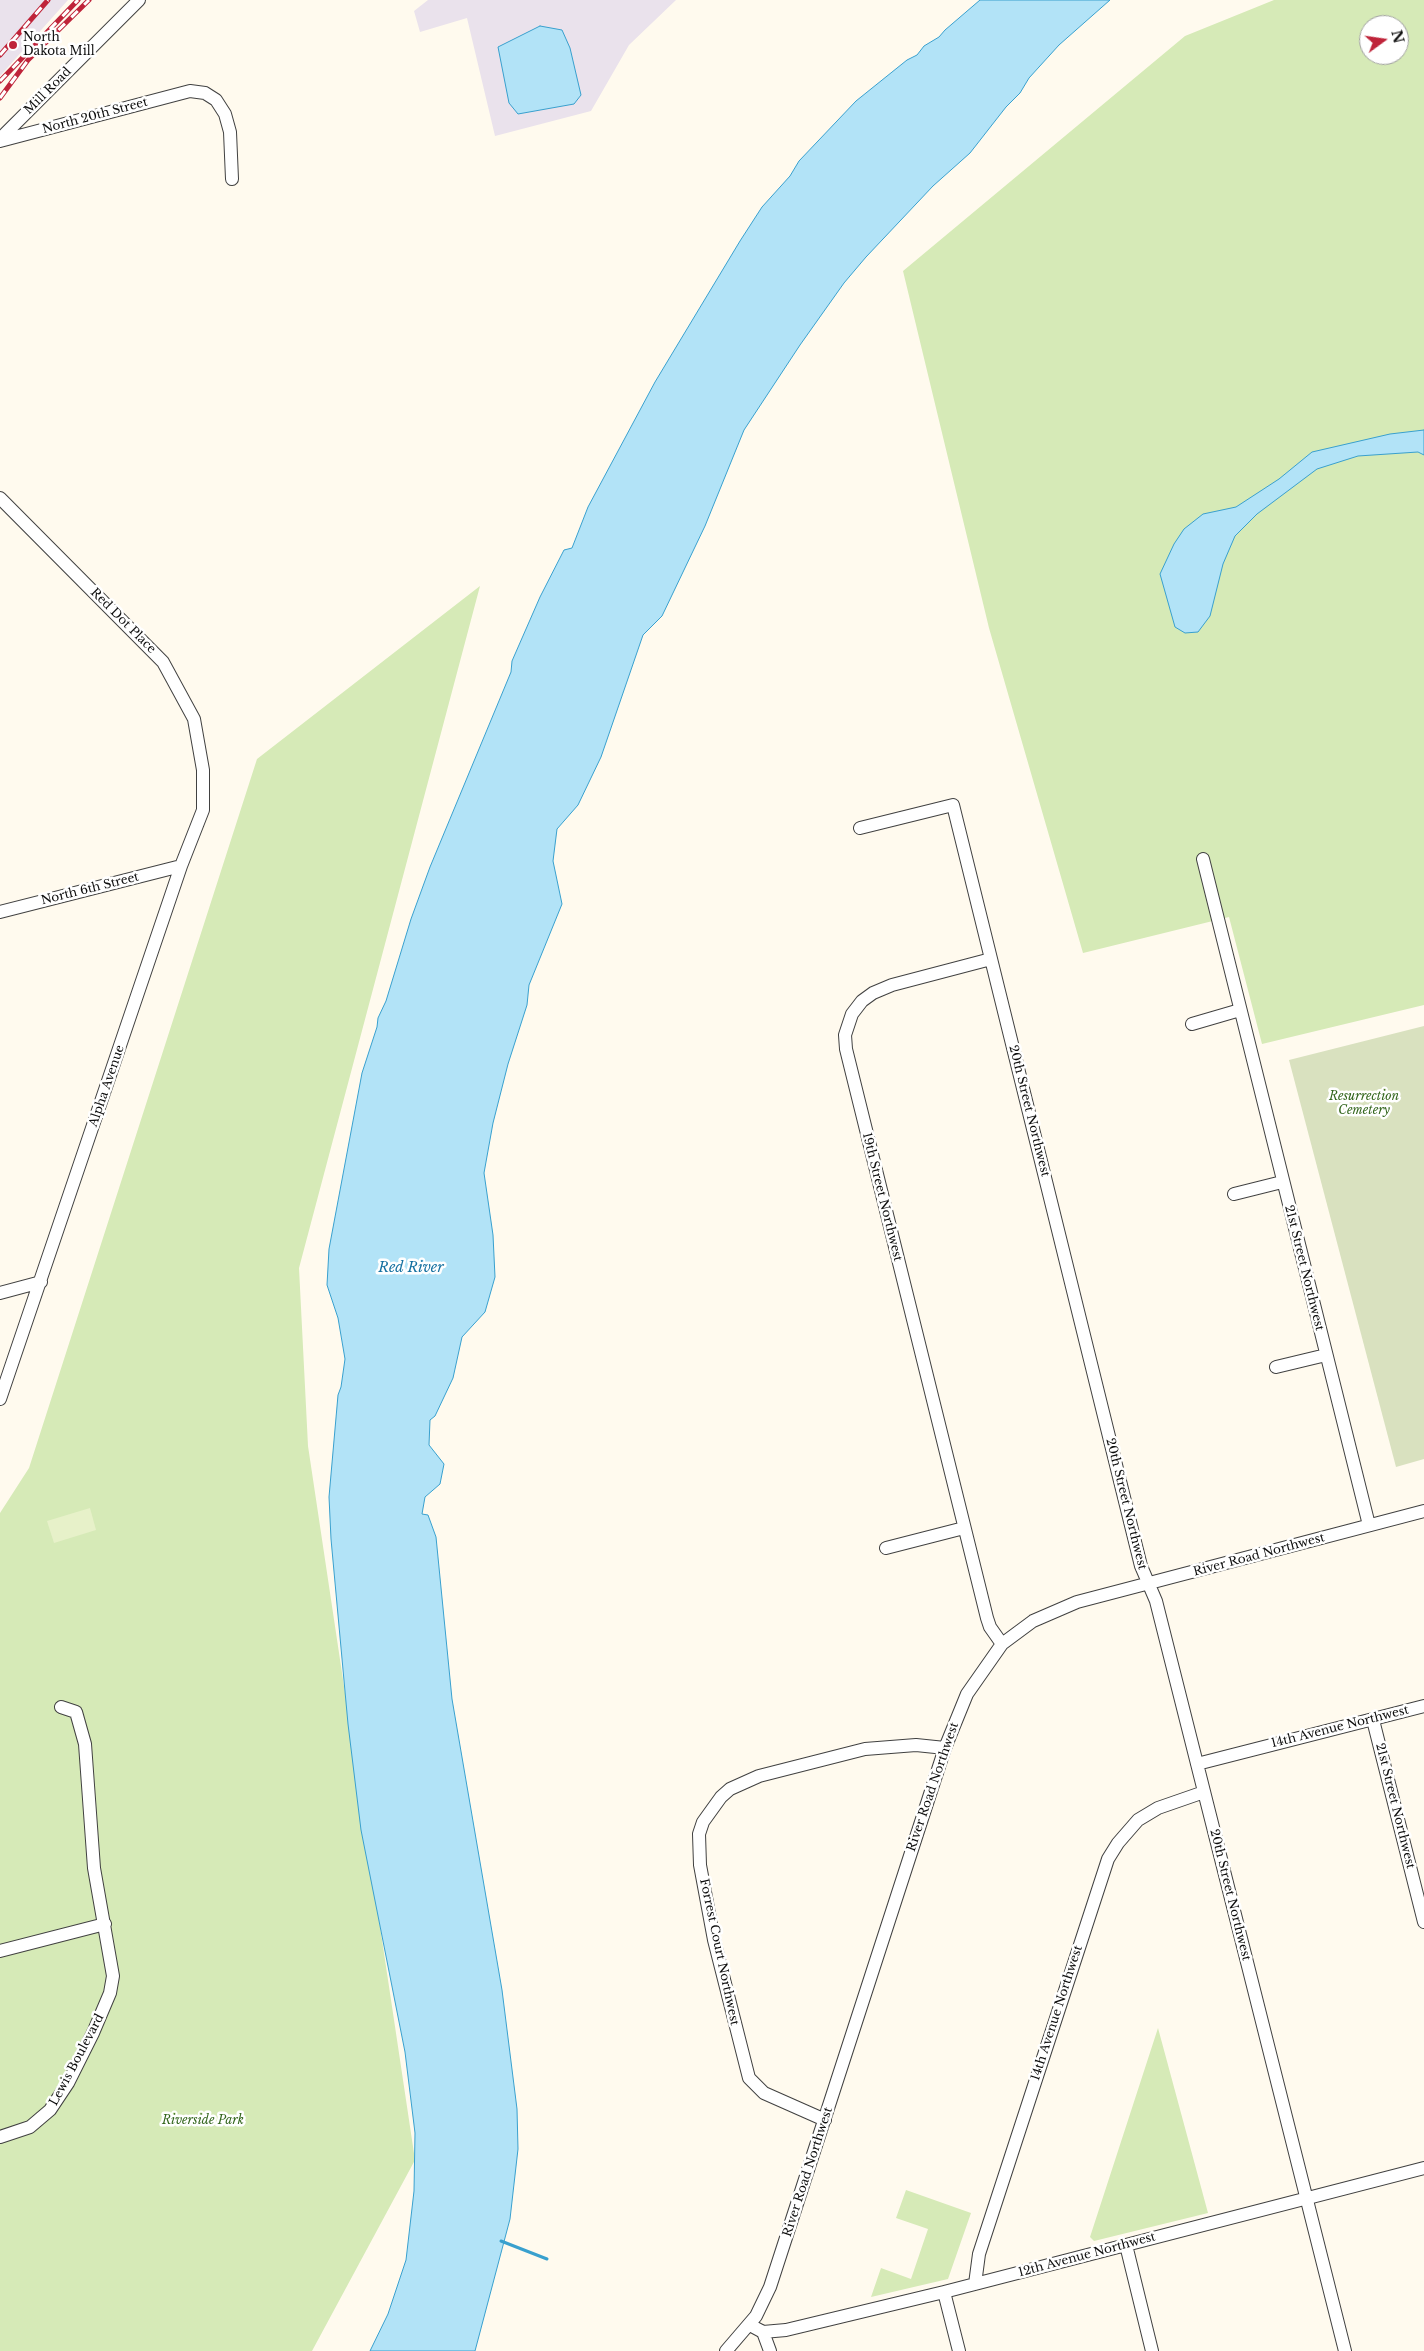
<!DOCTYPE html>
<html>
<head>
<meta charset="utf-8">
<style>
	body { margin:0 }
	#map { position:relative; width:1424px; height:2351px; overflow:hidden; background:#fffaee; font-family:"Libre Baskerville",serif }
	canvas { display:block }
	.north { position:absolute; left:1359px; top:15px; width:50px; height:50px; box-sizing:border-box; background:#fff; border:1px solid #9f9f9f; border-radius:50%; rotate:76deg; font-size:14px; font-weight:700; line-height:20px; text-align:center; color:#0e0e0e }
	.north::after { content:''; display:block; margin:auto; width:18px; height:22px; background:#bf243a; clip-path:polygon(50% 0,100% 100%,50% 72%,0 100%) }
</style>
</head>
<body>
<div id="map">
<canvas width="1424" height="2351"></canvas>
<div class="north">N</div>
</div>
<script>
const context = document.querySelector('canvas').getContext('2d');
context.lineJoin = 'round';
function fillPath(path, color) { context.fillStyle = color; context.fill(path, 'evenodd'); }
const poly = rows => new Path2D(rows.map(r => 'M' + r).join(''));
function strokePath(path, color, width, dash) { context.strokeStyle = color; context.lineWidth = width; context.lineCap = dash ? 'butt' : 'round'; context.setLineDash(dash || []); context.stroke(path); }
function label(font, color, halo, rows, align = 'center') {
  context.font = font + ' "Libre Baskerville",serif'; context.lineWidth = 5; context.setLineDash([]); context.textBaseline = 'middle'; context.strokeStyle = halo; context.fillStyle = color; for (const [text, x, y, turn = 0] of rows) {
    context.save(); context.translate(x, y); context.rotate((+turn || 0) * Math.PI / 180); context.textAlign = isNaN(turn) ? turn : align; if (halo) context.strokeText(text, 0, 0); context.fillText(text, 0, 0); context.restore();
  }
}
fillPath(poly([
	[0,0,68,0,0,76],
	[428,0,676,0,629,45,591,111,495,136,467,18,420,32,414,11]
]), '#eae2ec');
fillPath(poly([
	[1274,0,1424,0,1424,1005,1262,1044,1229,917,1083,953,989,628,903,271,1185,36],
	[1369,25,1399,25,1399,55,1369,55],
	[480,586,299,1268,308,1446,415,2160,312,2351,0,2351,0,1513,29,1468,257,759],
	[1158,2028,1208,2213,1094,2241,1090,2237],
	[906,2190,971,2213,948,2279,871,2297,881,2268,911,2279,928,2229,896,2218]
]), '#d6eab7');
fillPath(poly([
	[1424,1026,1424,1459,1396,1467,1289,1060]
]), '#d9e1bf');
fillPath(poly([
	[90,1508,96,1530,54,1543,47,1521]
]), '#e7f1c9');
const water = poly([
	[980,0,1110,0,1059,45,1029,78,1020,93,1006,107,970,153,933,186,866,257,844,283,800,345,744,430,705,526,662,616,643,635,601,757,578,805,557,829,553,861,562,904,529,985,527,1005,508,1064,493,1123,484,1173,493,1235,495,1277,485,1312,462,1337,453,1378,435,1416,430,1420,429,1445,444,1464,440,1484,425,1497,422,1514,428,1515,436,1537,452,1699,502,1990,517,2109,518,2149,510,2219,475,2351,370,2351,388,2314,406,2260,414,2191,415,2133,405,2052,361,1830,348,1724,331,1539,329,1497,338,1395,341,1387,345,1359,338,1318,327,1285,329,1249,362,1073,377,1027,378,1018,386,1001,411,919,430,867,511,672,512,661,540,597,564,550,572,548,588,507,655,382,740,241,762,207,790,176,799,161,856,101,907,60,917,55,924,46,939,37,945,30,980,0],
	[540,26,562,30,570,48,581,95,574,104,518,114,509,103,498,47,540,26],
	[1424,430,1424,455,1418,452,1358,456,1317,469,1257,514,1235,536,1223,564,1210,616,1198,632,1185,633,1175,627,1160,574,1174,544,1184,529,1203,514,1236,507,1279,479,1312,452,1390,434,1424,430]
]);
fillPath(water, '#b2e3f7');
strokePath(water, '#39a0ce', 1);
strokePath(poly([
	[501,2241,547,2259]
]), '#39a0ce', 3);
const minor = poly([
	[0,139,139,0],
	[0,141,190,91,205,93,216,100,225,114,230,132,232,179],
	[0,498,163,662,194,719,203,770,203,810,181,866,0,1399],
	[860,828,953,805,1141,1566,1156,1601,1345,2351],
	[1203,859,1369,1525],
	[0,912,181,866],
	[991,959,892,985,873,993,862,1001,852,1014,845,1035,846,1049,987,1618,990,1627,1002,1644],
	[1192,1024,1240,1010],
	[1234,1194,1282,1182],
	[0,1293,41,1282],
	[1276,1367,1326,1355],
	[886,1548,964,1528],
	[1373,1720,1424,1922],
	[1197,1764,1424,1706],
	[0,1951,105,1924],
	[825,2120,764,2093,749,2078,714,1940,700,1865,699,1834,703,1822,721,1797,730,1789,759,1776,865,1749,916,1745,945,1748],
	[0,2137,30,2127,50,2110,68,2083,93,2033,110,1993,113,1976,94,1868,85,1744,76,1712,61,1707],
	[1126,2245,1152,2351],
	[975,2284,979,2254,1108,1859,1118,1843,1138,1820,1158,1808,1204,1792],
	[944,2292,959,2351],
	[750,2325,763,2332,786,2330,944,2292,1424,2168],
	[763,2332,770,2351],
	[726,2351,756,2316,770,2287,945,1748,967,1694,1002,1644,1033,1621,1077,1602,1424,1511]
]);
strokePath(minor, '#414141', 14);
strokePath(minor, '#fff', 12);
const rail = poly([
	[0,55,48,0],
	[0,81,78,0],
	[0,98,28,60,89,0]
]);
strokePath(rail, '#bf243a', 5);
strokePath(rail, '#fff', 3, [9]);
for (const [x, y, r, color] of [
	[13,45,5,"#bf243a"]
]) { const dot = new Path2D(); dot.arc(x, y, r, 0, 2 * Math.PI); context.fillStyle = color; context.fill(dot); strokePath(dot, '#fff', 2); }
label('12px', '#0e0e0e', '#fff', [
	["North",23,38],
	["Dakota Mill",23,52]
], 'left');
label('12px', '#0e0e0e', '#fff', [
	["Mill Road",48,91,-45],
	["North 20th Street",95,116,-15],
	["Red Dot Place",123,621,45],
	["North 6th Street",90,889,-14],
	["Alpha Avenue",107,1086,-71],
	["20th Street Northwest",1029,1111,76],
	["19th Street Northwest",882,1197,76],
	["21st Street Northwest",1304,1268,76],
	["20th Street Northwest",1126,1504,76],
	["River Road Northwest",1259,1555,-15],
	["14th Avenue Northwest",1340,1727,-14],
	["River Road Northwest",933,1787,-71],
	["21st Street Northwest",1395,1806,76],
	["20th Street Northwest",1230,1895,76],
	["Forrest Court Northwest",719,1952,78],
	["14th Avenue Northwest",1057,2013,-72],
	["Lewis Boulevard",77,2060,-62],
	["River Road Northwest",808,2172,-72],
	["12th Avenue Northwest",1087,2255,-15]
]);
label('italic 12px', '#33661d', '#fff', [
	["Resurrection",1364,1097],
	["Cemetery",1364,1111],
	["Riverside Park",203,2121]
]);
label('italic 14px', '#1571a1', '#fff', [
	["Red River",411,1268]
]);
</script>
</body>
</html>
